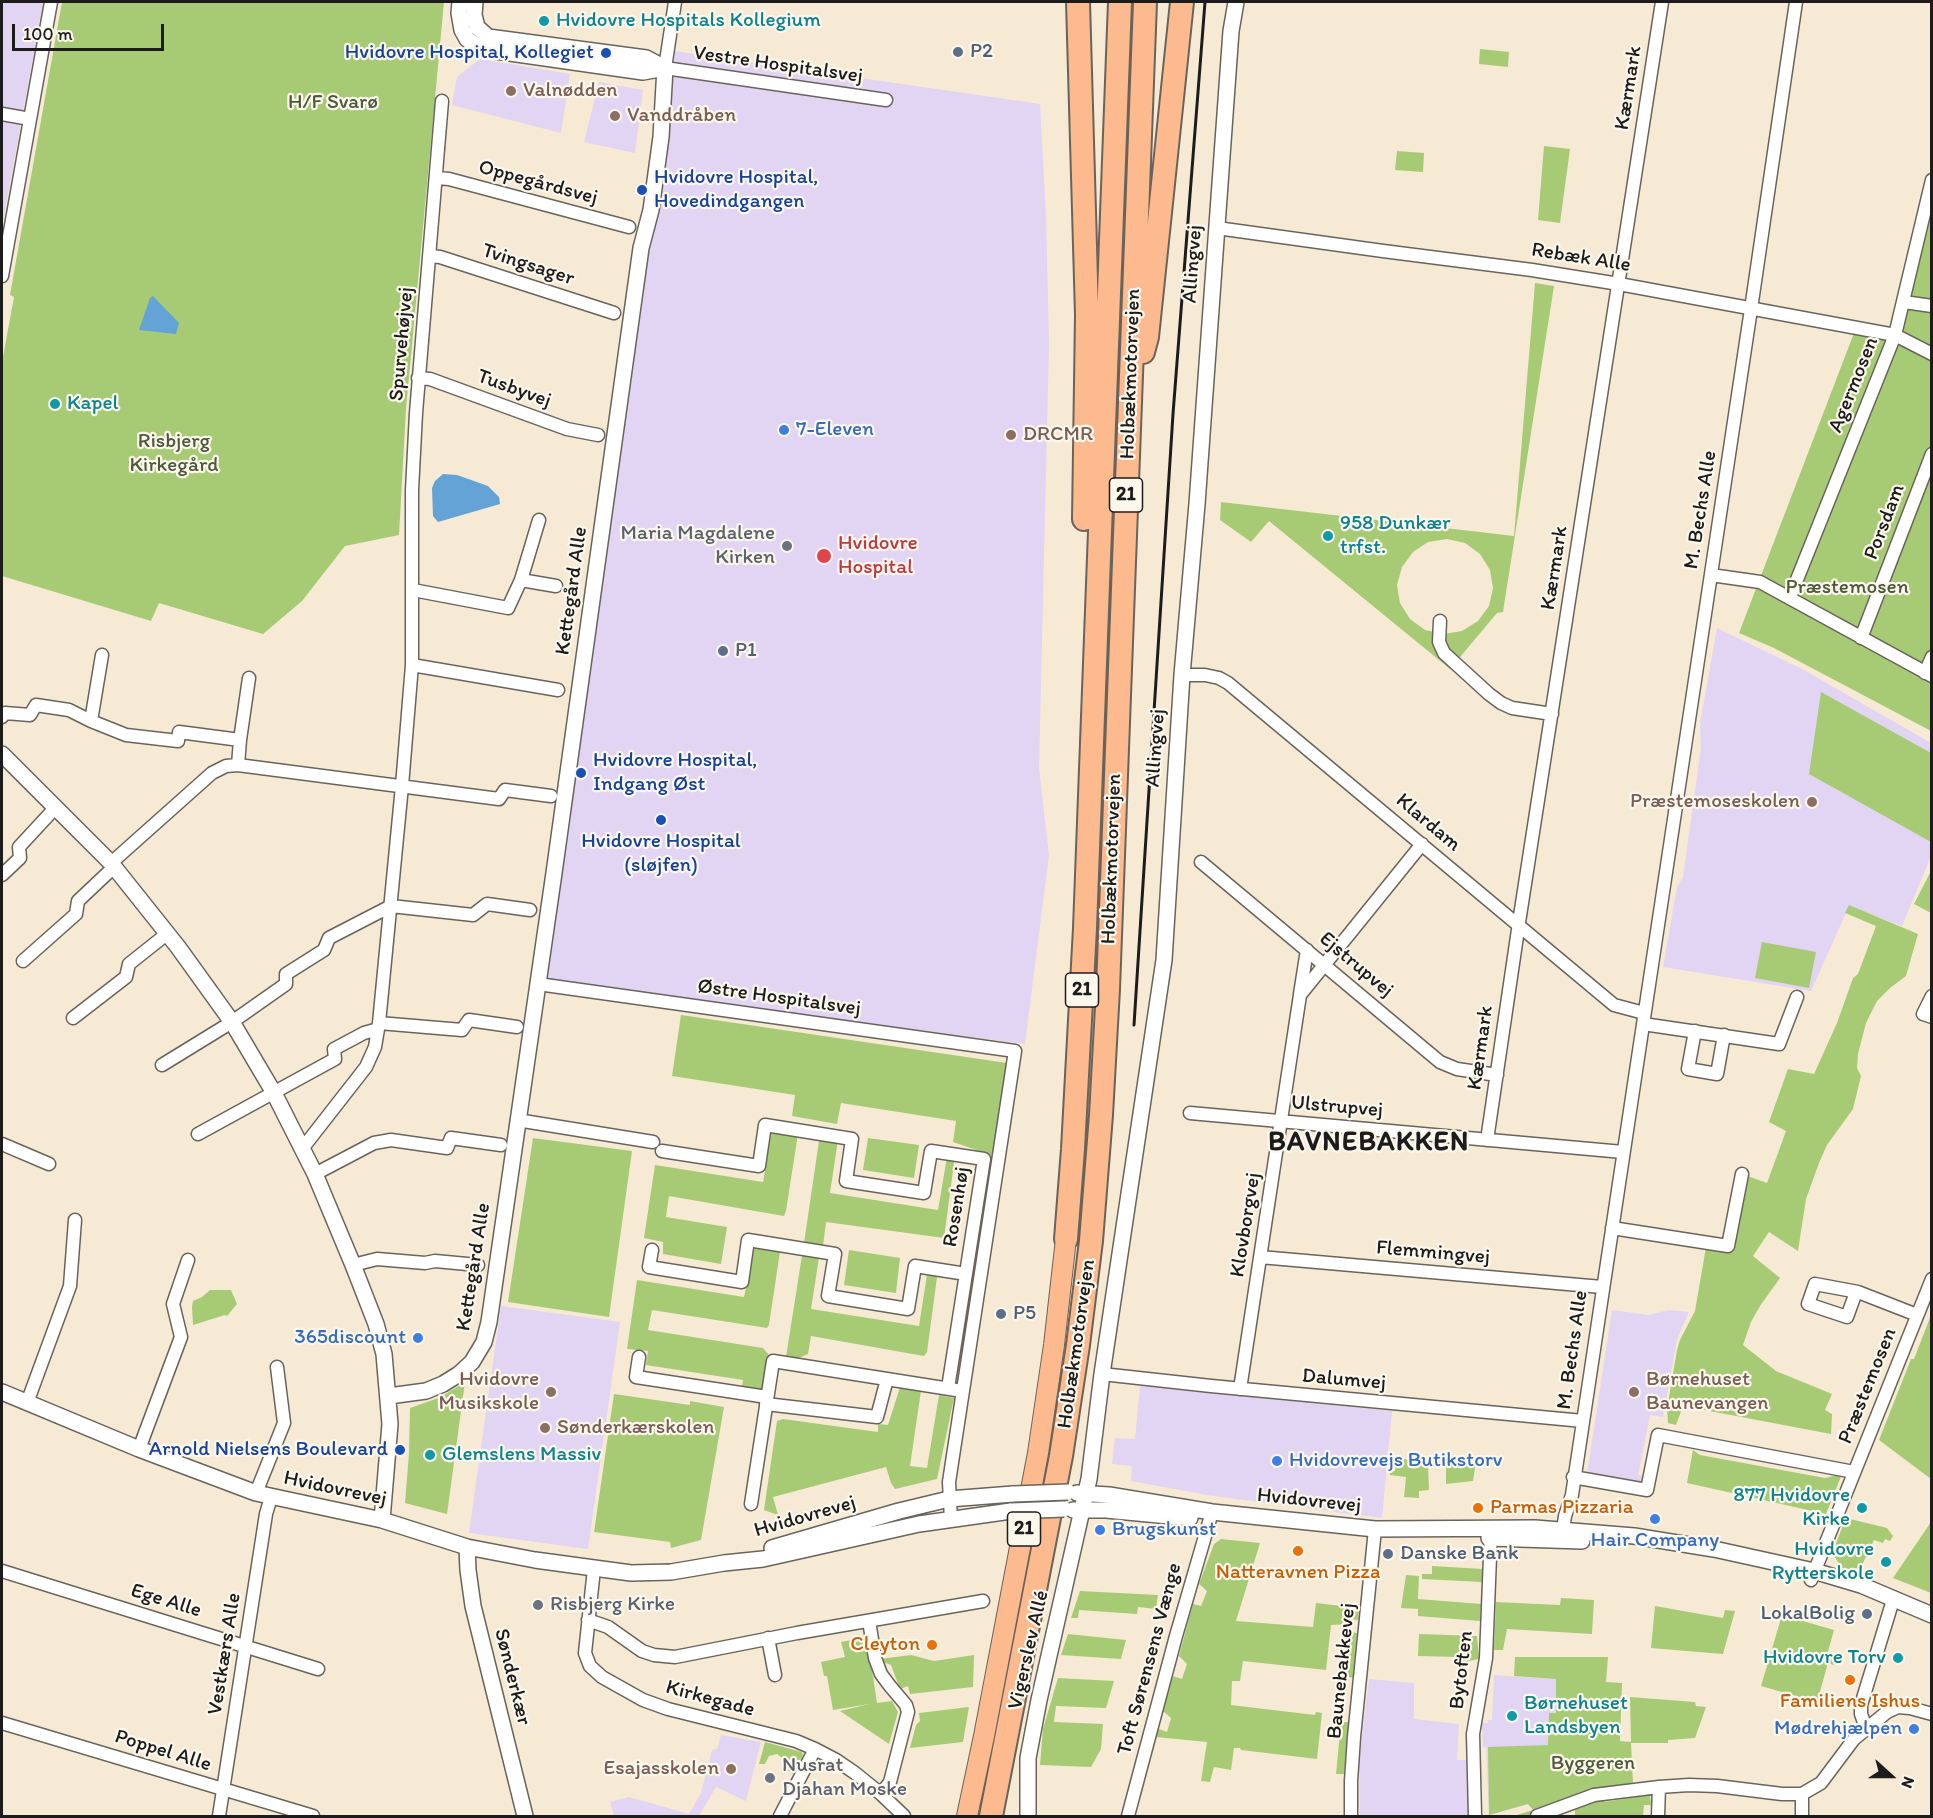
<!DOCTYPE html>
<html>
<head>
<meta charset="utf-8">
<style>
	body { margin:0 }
	#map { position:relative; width:1933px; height:1818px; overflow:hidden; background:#f6ead4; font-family:Itim,sans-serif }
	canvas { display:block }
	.frame { position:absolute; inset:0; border:3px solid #1c1c1c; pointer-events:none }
	.north { position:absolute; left:1861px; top:1746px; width:60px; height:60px; -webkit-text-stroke:4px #fbf7ec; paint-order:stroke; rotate:111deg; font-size:16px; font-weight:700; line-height:24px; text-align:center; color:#1c1c1c }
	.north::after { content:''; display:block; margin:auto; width:21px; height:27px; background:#1c1c1c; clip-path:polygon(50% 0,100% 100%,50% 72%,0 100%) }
	.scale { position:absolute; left:12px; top:24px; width:152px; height:27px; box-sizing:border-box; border:3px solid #1c1c1c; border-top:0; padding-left:8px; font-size:18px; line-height:21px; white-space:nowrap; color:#1c1c1c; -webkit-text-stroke:4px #fbf7ec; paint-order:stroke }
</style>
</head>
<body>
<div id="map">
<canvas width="1933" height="1818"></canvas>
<div class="frame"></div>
<div class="north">N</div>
<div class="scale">100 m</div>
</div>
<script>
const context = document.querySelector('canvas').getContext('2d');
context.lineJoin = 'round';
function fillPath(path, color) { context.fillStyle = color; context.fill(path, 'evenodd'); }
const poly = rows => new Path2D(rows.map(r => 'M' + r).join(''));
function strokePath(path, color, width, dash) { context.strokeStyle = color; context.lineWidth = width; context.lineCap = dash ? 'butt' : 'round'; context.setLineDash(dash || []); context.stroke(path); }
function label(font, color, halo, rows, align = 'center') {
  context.font = font + ' Itim,sans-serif'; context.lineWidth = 4.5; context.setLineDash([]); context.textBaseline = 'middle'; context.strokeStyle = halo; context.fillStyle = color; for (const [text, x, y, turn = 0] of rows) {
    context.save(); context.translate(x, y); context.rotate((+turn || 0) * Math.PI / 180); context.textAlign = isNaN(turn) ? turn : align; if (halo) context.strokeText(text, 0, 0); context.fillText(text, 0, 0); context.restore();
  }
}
fillPath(poly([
	[2,2,43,2,2,227],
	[674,51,1040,104,1046,216,1049,344,1039,768,1049,855,1025,1044,547,981],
	[480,59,570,74,561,133,452,105,457,77],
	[599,82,643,90,635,153,584,142],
	[1717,628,1804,670,1931,743,1931,856,1902,926,1849,906,1811,991,1663,967,1677,887,1683,877,1701,748,1700,723],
	[501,1306,620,1322,588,1549,469,1533],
	[1612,1310,1648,1315,1669,1310,1689,1312,1677,1339,1663,1417,1650,1415,1638,1475,1646,1477,1644,1485,1587,1474],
	[1140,1386,1392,1411,1382,1518,1207,1495,1131,1481,1132,1466,1112,1464,1115,1438,1135,1439],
	[1494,1675,1557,1679,1556,1714,1550,1713,1548,1745,1534,1810,1527,1804,1489,1815,1486,1748,1483,1747,1482,1723,1488,1723,1488,1720,1492,1720],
	[1369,1679,1414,1683,1414,1719,1459,1724,1457,1760,1468,1760,1468,1816,1360,1815,1359,1762],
	[721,1735,761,1742,746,1801,716,1787,699,1816,614,1816,610,1802,629,1797,689,1814,701,1793,712,1750,717,1749]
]), '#e2d4f3');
fillPath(poly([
	[62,2,444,2,406,409,399,535,345,546,302,601,263,634,159,603,151,621,2,576,2,362,14,297,10,295],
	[1480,49,1509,52,1508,67,1479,64],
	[1544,146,1570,149,1560,223,1538,220],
	[1397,151,1424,153,1423,172,1395,170],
	[1931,197,1931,731,1774,648,1739,633,1854,333,1895,342],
	[1535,283,1554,286,1503,612,1497,613,1450,669,1269,521,1251,542,1220,520,1221,502,1514,536],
	[1447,539,1465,543,1480,554,1490,570,1493,588,1489,606,1478,621,1462,631,1444,634,1425,630,1410,619,1400,603,1397,585,1402,567,1413,552,1428,542],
	[1821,692,1931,753,1931,842,1809,774],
	[1931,871,1931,913,1914,904],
	[1849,905,1918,934,1906,976,1890,988,1877,1001,1866,1023,1858,1054,1857,1068,1861,1076,1853,1109,1827,1145,1819,1163,1806,1199,1798,1251,1769,1232,1753,1256,1780,1278,1760,1306,1751,1322,1743,1345,1776,1371,1832,1394,1825,1410,1832,1414,1831,1434,1683,1406,1676,1425,1668,1423,1667,1409,1677,1350,1680,1340,1695,1311,1706,1247,1729,1249,1742,1174,1767,1183,1786,1131,1769,1122,1788,1069,1814,1074,1837,1023,1853,978,1858,974,1876,926,1845,913],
	[1762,942,1816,952,1809,988,1755,978],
	[681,1015,1007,1063,994,1156,953,1142,956,1121,841,1103,837,1124,792,1116,795,1095,672,1076],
	[772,1130,798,1134,786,1211,784,1216,669,1196,666,1217,727,1227,721,1264,663,1254,663,1242,644,1238,655,1165,763,1182],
	[820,1134,838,1140,830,1193,938,1210,947,1157,957,1158,954,1163,944,1238,826,1222,823,1246,804,1243],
	[533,1138,632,1151,609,1317,508,1302],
	[868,1138,919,1145,914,1178,863,1170],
	[756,1241,781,1245,769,1325,767,1328,652,1310,648,1330,763,1348,769,1355,763,1389,758,1396,741,1393,743,1380,646,1365,648,1351,627,1349,637,1280,744,1297],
	[803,1249,820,1251,811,1309,919,1326,928,1268,938,1270,927,1352,924,1356,811,1336,808,1354,799,1358,786,1357],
	[849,1250,900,1258,896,1293,844,1285],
	[210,1290,231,1290,237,1304,227,1316,225,1315,193,1325,192,1307,193,1301,202,1297],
	[1931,1315,1931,1479,1879,1440,1911,1359,1914,1359],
	[902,1381,922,1384,910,1466,927,1468,939,1395,954,1398,937,1479,895,1489,891,1483,886,1467,773,1497,778,1515,764,1510,777,1421,783,1419,878,1432,878,1424,888,1425],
	[465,1382,447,1514,405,1503,409,1453,410,1408,441,1397],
	[614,1394,690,1405,690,1401,724,1407,701,1540,671,1548,670,1542,594,1532],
	[1693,1450,1700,1455,1825,1478,1842,1474,1826,1514,1687,1483],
	[1396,1459,1476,1462,1473,1481,1446,1484,1446,1465,1428,1465,1429,1490,1419,1491,1419,1498,1404,1497,1406,1477,1390,1475,1390,1471,1395,1471],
	[1846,1518,1887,1528,1893,1536,1890,1541,1885,1539,1883,1543,1874,1540,1862,1565,1852,1571,1838,1567,1838,1562,1832,1553],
	[1931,1522,1931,1593,1893,1578],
	[1221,1539,1260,1543,1236,1621,1313,1627,1316,1603,1359,1608,1358,1620,1351,1619,1350,1624,1331,1625,1326,1670,1243,1661,1240,1681,1232,1681,1231,1705,1315,1715,1316,1712,1322,1713,1317,1759,1241,1750,1240,1748,1234,1748,1231,1770,1214,1767,1210,1782,1201,1781,1207,1742,1156,1737,1159,1729,1167,1732,1171,1718,1163,1711,1173,1676,1182,1679,1187,1664,1179,1656,1193,1604,1201,1606,1207,1591,1199,1584,1214,1544],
	[1432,1566,1483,1569,1482,1582,1422,1579,1422,1574,1432,1574],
	[1406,1575,1419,1576,1418,1599,1481,1604,1480,1621,1418,1616,1418,1609,1401,1608],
	[1080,1591,1158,1595,1156,1609,1138,1607,1137,1614,1079,1610,1078,1618,1071,1618],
	[1561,1598,1594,1600,1592,1634,1507,1629,1503,1650,1494,1650,1496,1602,1560,1605],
	[1655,1606,1723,1618,1725,1610,1735,1611,1723,1654,1651,1648],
	[1782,1615,1834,1630,1827,1655,1836,1657,1834,1665,1828,1663,1817,1702,1761,1686],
	[1350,1632,1357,1633,1353,1678,1346,1676],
	[1068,1634,1126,1640,1121,1659,1061,1655],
	[1419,1634,1477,1636,1479,1659,1468,1661,1464,1665,1463,1674,1457,1674,1458,1657,1418,1656],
	[867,1637,877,1703,892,1701,898,1712,889,1744,840,1711,869,1704,833,1710,827,1676,824,1676,821,1662,845,1657,841,1642],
	[911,1655,934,1661,974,1655,973,1687,910,1694,908,1686,900,1689,891,1665,880,1661,880,1659],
	[1515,1657,1608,1657,1606,1682,1622,1683,1620,1741,1631,1742,1630,1697,1695,1702,1696,1706,1706,1707,1695,1738,1668,1740,1668,1743,1631,1743,1633,1783,1610,1786,1608,1800,1604,1802,1650,1795,1651,1805,1644,1805,1643,1816,1575,1816,1575,1810,1558,1816,1514,1816,1533,1810,1528,1804,1489,1815,1488,1747,1548,1745,1549,1713,1556,1713,1556,1679,1514,1676],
	[1058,1678,1114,1681,1106,1708,1056,1706,1054,1722,1103,1724,1101,1749,1091,1767,1040,1765,1043,1729],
	[969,1707,963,1742,910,1748,916,1725,920,1721,919,1713],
	[1341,1722,1349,1722,1344,1774,1336,1774],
	[765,1742,802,1752,803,1755,793,1774,786,1769,785,1760,777,1754,769,1756,765,1764,759,1764]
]), '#a7cb75');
fillPath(poly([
	[153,296,179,323,176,334,139,330,150,298],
	[443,474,457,475,488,486,499,497,500,504,438,522,433,516,432,488,435,481]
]), '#63a3d6');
const minor = poly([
	[675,2,665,68,886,100],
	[2,114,30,119],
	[436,178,449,179,629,227],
	[1217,228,1383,251,1532,270,1619,284,1895,335,1932,354],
	[430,256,440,257,614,313],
	[2,276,51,2],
	[1904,302,1932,306],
	[418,378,430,379,567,429,598,435],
	[1711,575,1760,582,1932,676],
	[521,580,556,586],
	[413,590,508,608,521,580,539,520],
	[1790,597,1895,335,1932,180],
	[1440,621,1439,642,1444,653,1489,694,1501,703,1512,708,1552,714],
	[1861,638,1932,454],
	[412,665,558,690],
	[1925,673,1932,657],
	[1182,675,1205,675,1219,678,1228,683,1614,1005,1644,1013],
	[2,717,5,713,30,715,36,705,69,710,91,721,126,735,178,741,179,732,240,740],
	[91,721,102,655],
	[238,765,240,740,249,678],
	[1201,862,1440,1062,1457,1069,1497,1075],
	[111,863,212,773,226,766,238,765,499,799,505,790,551,796],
	[2,875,20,858,19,847,56,807],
	[23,961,76,914,78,901,114,867],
	[538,984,1015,1051,949,1482,951,1520],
	[1300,994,1307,950],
	[1932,996,1923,1014,1932,1017],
	[73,1018,126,977,129,964,168,933],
	[379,1023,462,1030,469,1020,517,1027],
	[1643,1024,1779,1044,1797,997],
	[1695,1031,1688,1069,1717,1074,1724,1035],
	[162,1065,232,1022,286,984,286,974,324,950,329,938,391,906,473,915,487,904,530,910],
	[1190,1113,1623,1152],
	[517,1120,653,1142],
	[198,1134,335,1059,334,1049,364,1033,378,1029],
	[1487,1140,1520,916,1662,2],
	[2,1144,49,1164],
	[302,1149,366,1067,375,1047,379,1023,402,786,412,665,412,490,416,413,442,101],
	[662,1151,759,1166,765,1125,852,1139,846,1181,924,1193,931,1151,984,1159,948,1388],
	[315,1174,374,1143,391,1140,447,1148,451,1138,501,1145],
	[1612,1228,1728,1246,1742,1174],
	[652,1250,649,1267,742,1282,748,1240,835,1254,828,1296,908,1309,915,1266,966,1274],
	[1260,1257,1602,1287],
	[353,1265,377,1259,425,1263,435,1261,478,1265],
	[1856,1292,1847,1317,1808,1304,1815,1284,1858,1292,1917,1315],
	[639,1357,636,1377,767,1397],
	[1102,1374,1211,1386,1583,1421],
	[1240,1389,1300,995,1422,844],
	[27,1403,70,1286,75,1220],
	[766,1404,877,1417,887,1379],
	[139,1449,181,1337,173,1304,188,1260],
	[1573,1477,1647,1490,1658,1435,1854,1472],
	[256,1493,284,1423,277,1367],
	[751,1504,773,1361,956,1390],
	[1566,1539,1563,1530,1565,1516,1572,1495,1751,309,1796,2],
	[594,1569,585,1653,590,1666,602,1677,643,1700,668,1709,796,1741,815,1749,836,1760,855,1773,881,1794,904,1816],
	[2,1571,318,1669],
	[1811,1580,1932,1279],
	[588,1620,608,1627,642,1651,654,1655,675,1657,797,1633,983,1601],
	[869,1621,875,1658,881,1674,890,1686,906,1705,908,1712,890,1782,881,1794],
	[768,1638,775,1675],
	[2,1723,313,1816],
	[1866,1728,1861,1714,1861,1705,1893,1600],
	[219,1816,266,1514,271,1497],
	[780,1816,815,1749],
	[1128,1816,1176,1636,1212,1512],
	[1351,1816,1351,1781,1354,1737,1375,1529],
	[1475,1816,1473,1734,1486,1658,1491,1531],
	[1537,1816,1594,1795,1659,1787,1689,1785,1717,1786,1782,1794,1802,1794,1821,1783,1854,1739,1887,1712,1898,1707,1910,1708,1932,1714],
	[1658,1816,1659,1787],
	[1802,1816,1802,1794]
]);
const tertiary = poly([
	[460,2,459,13,462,30,467,39,476,46,496,51,643,72,665,68],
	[475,2,474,15,477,27,488,37,646,58,665,68],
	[2,754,111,863,178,947,232,1022,274,1093,315,1174,353,1265,376,1324,384,1354,390,1424,382,1520],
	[2,1392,139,1449,256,1493,382,1520,467,1547,535,1560,631,1573,671,1572,724,1563,763,1559,919,1524,1011,1511],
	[389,1396,426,1391,443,1384,459,1374,472,1362,484,1342,489,1322,554,873,641,248,651,210,661,137,665,68],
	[1077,1493,1109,1495,1212,1512,1375,1529,1535,1528,1634,1536,1714,1549,1814,1571,1861,1585,1932,1615],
	[1073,1510,1106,1510,1190,1518],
	[1489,1538,1582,1541],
	[467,1547,468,1570,473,1606,525,1816],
	[772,1548,899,1511,949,1499,1013,1494],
	[1028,1816,1028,1758,1039,1700,1089,1479,1102,1374,1164,960,1182,675,1197,504,1231,31,1236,2]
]);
const primary = poly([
	[967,1816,984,1736,1038,1453,1054,1345,1066,1239]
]);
const motorway = poly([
	[1078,2,1087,315,1084,519],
	[1143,352,1147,337,1182,2],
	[1066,1239,1073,1149,1085,928,1120,2],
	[991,1816,1061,1456,1078,1345,1091,1241,1101,1115,1108,989,1145,2]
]);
strokePath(minor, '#68645c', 15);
strokePath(tertiary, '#68645c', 18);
strokePath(primary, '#68645c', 22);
strokePath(motorway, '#68645c', 26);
strokePath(minor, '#fff', 12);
strokePath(tertiary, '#fff', 15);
strokePath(primary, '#fcba8e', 20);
strokePath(motorway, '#fcba8e', 22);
strokePath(poly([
	[1134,1025,1173,414,1205,2]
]), '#1c1c1c', 3);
const tertiaryBridge = poly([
	[1013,1494,1068,1492],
	[1011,1511,1064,1509]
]);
strokePath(tertiaryBridge, '#68645c', 18, []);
strokePath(tertiaryBridge, '#fff', 15);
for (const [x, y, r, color] of [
	[544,21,6,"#0f9aa8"],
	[958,52,6,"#5c6f8a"],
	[606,53,6,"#1a4fb4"],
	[511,91,6,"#8d6e63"],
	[615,116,6,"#8d6e63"],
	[642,190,6,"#1a4fb4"],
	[55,404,6,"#0f9aa8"],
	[784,430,6,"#3f7fe0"],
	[1011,435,6,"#8d6e63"],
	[1328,536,6,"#0f9aa8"],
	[787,546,6,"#6b7280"],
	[824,556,8,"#e0444e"],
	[723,651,6,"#5c6f8a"],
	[581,773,6,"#1a4fb4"],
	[1812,802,6,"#8d6e63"],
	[661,820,6,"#1a4fb4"],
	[1001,1314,6,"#5c6f8a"],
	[418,1338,6,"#3f7fe0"],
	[551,1392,6,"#8d6e63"],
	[1634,1392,6,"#8d6e63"],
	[545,1428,6,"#8d6e63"],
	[400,1450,6,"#1a4fb4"],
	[430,1455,6,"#0f9aa8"],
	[1277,1461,6,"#3f7fe0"],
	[1478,1508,6,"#e8710a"],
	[1862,1508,6,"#0f9aa8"],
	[1655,1519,6,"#3f7fe0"],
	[1100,1530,6,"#3f7fe0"],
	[1298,1551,6,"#e8710a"],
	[1388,1554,6,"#5c6f8a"],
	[1886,1562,6,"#0f9aa8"],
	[538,1605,6,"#6b7280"],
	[1867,1614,6,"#5c6f8a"],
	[932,1645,6,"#e8710a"],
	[1898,1658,6,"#0f9aa8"],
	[1850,1680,6,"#e8710a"],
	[1512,1716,6,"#0f9aa8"],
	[1914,1729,6,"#3f7fe0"],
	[731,1769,6,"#8d6e63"],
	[770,1778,6,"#6b7280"]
]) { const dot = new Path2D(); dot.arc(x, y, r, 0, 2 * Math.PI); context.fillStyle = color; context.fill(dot); strokePath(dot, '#fbf7ec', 2); }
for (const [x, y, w] of [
	[1126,495,33],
	[1082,990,33],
	[1024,1529,33]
]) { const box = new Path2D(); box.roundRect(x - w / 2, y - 17, w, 34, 4.5); context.fillStyle = '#fbf7ec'; context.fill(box); strokePath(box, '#1c1c1c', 1.5); }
label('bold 20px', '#1c1c1c', null, [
	["21",1126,495],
	["21",1082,990],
	["21",1024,1529]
]);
label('21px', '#0d838f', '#fbf7ec', [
	["Hvidovre Hospitals Kollegium",556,21],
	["Kapel",67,404],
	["958 Dunkær",1340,524],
	["trfst.",1340,548],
	["Glemslens Massiv",442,1455],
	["877 Hvidovre",1850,1496,"right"],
	["Kirke",1850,1520,"right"],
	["Hvidovre",1874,1550,"right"],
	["Rytterskole",1874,1574,"right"],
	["Hvidovre Torv",1886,1658,"right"],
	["Børnehuset",1524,1704],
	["Landsbyen",1524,1728]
], 'left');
label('21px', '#4e5e75', '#fbf7ec', [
	["P2",970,52],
	["P1",735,651],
	["P5",1013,1314],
	["Danske Bank",1400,1554],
	["LokalBolig",1855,1614,"right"]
], 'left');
label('21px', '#164399', '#fbf7ec', [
	["Hvidovre Hospital, Kollegiet",594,53],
	["Hvidovre Hospital,",654,178,"left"],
	["Hovedindgangen",654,202,"left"],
	["Hvidovre Hospital,",593,761,"left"],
	["Indgang Øst",593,785,"left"],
	["Hvidovre Hospital",661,842,"center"],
	["(sløjfen)",661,866,"center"],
	["Arnold Nielsens Boulevard",388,1450]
], 'right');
label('21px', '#1c1c1c', '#fbf7ec', [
	["Vestre Hospitalsvej",778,65,8],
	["Kærmark",1629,88,-81],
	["Oppegårdsvej",538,183,15],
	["Rebæk Alle",1581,258,9],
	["Allingvej",1193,264,-86],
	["Tvingsager",528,265,18],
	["Spurvehøjvej",402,344,-85],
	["Holbækmotorvejen",1131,374,-88],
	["Agermosen",1854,385,-68],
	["Tusbyvej",514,389,20],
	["M. Bechs Alle",1701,510,-81],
	["Porsdam",1885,522,-69],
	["Kærmark",1555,568,-81],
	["Kettegård Alle",572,591,-82],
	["Allingvej",1156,748,-86],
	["Klardam",1428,823,40],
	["Holbækmotorvejen",1112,859,-88],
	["Ejstrupvej",1356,965,40],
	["Østre Hospitalsvej",779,998,8],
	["Kærmark",1481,1048,-82],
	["Ulstrupvej",1337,1107,5],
	["Rosenhøj",957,1207,-81],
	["Klovborgvej",1246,1225,-81],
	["Flemmingvej",1433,1253,5],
	["Kettegård Alle",474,1267,-81],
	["Holbækmotorvejen",1077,1344,-82],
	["M. Bechs Alle",1573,1350,-82],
	["Dalumvej",1344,1380,5],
	["Præstemosen",1868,1386,-68],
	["Hvidovrevej",335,1489,12],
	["Hvidovrevej",1309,1501,6],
	["Hvidovrevej",805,1517,-16],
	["Ege Alle",166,1601,17],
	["Vigerslev Allé",1029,1650,-77],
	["Vestkærs Alle",225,1654,-81],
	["Toft Sørensens Vænge",1150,1659,-75],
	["Bytoften",1462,1670,-83],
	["Baunebakkevej",1342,1671,-84],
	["Sønderkær",512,1677,76],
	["Kirkegade",710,1699,15],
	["Poppel Alle",163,1751,17]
]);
label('21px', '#785e54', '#fbf7ec', [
	["Valnødden",523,91],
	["Vanddråben",627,116],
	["DRCMR",1023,435],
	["Præstemoseskolen",1800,802,"right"],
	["Hvidovre",539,1380,"right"],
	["Musikskole",539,1404,"right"],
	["Børnehuset",1646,1380],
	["Baunevangen",1646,1404],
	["Sønderkærskolen",557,1428],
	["Esajasskolen",719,1769,"right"]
], 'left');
label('21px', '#4d593b', '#fbf7ec', [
	["H/F Svarø",333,103],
	["Risbjerg",174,442],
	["Kirkegård",174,466],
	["Præstemosen",1847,588],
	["Byggeren",1593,1764]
]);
label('21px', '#366cbe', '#fbf7ec', [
	["7-Eleven",796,430],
	["365discount",406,1338,"right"],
	["Hvidovrevejs Butikstorv",1289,1461],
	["Brugskunst",1112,1530],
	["Hair Company",1655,1541,"center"],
	["Mødrehjælpen",1902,1729,"right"]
], 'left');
label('21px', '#5b616d', '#fbf7ec', [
	["Maria Magdalene",775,534,"right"],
	["Kirken",775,558,"right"],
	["Risbjerg Kirke",550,1605],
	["Nusrat",782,1766],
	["Djahan Moske",782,1790]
], 'left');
label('21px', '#be3a42', '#fbf7ec', [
	["Hvidovre",838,544],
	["Hospital",838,568]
], 'left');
label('21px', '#c56008', '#fbf7ec', [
	["Parmas Pizzaria",1490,1508,"left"],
	["Natteravnen Pizza",1298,1573],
	["Cleyton",920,1645,"right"],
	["Familiens Ishus",1850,1702]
]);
context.letterSpacing = '1.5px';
label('bold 27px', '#1c1c1c', '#fbf7ec', [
	["BAVNEBAKKEN",1369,1143]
]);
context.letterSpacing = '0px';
</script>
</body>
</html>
